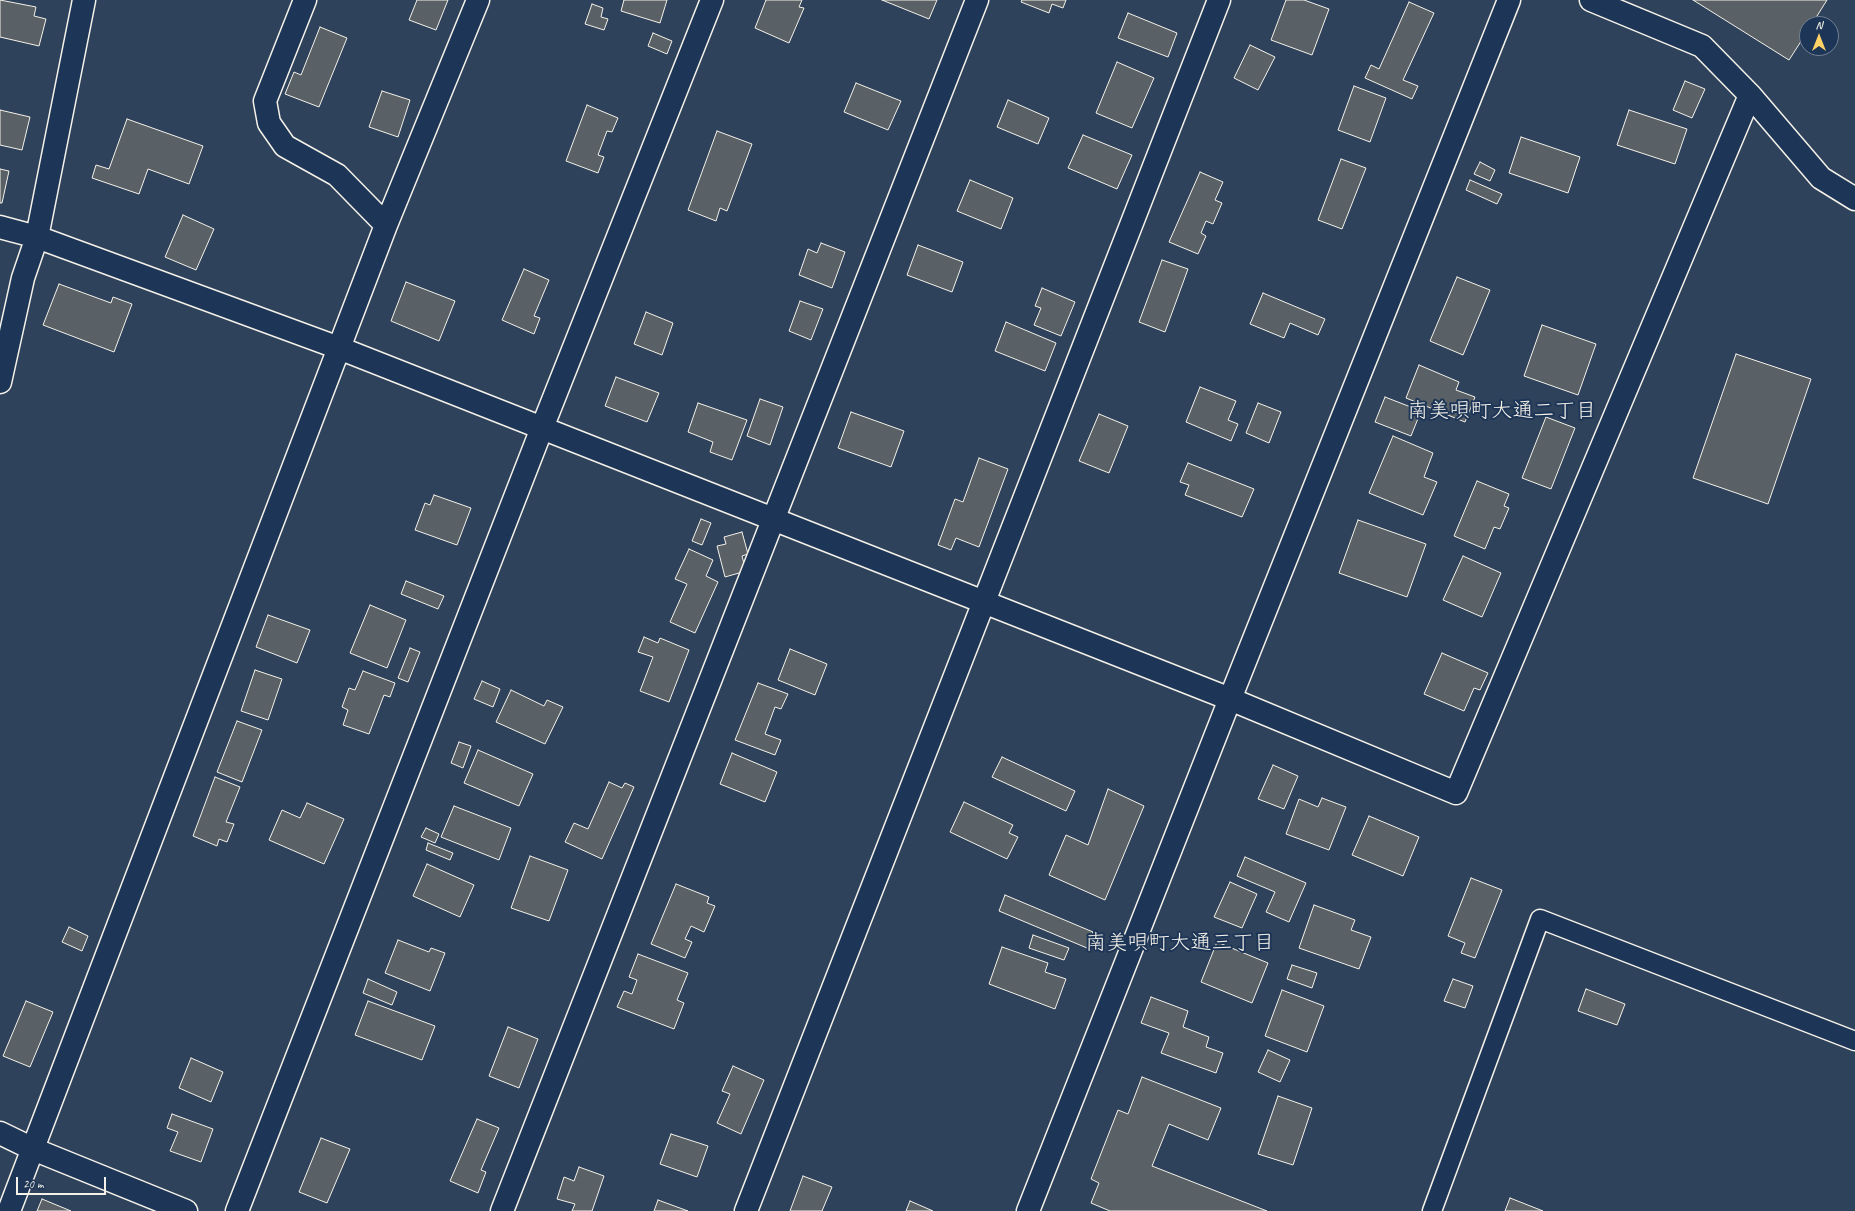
<!DOCTYPE html>
<html>
<head>
<meta charset="utf-8">
<style>
	body { margin:0 }
	#map { position:relative; width:1855px; height:1211px; overflow:hidden; background:#2f425c; font-family:Caveat,sans-serif }
	canvas { display:block }
	.north { position:absolute; left:1799px; top:16px; width:40px; height:40px; box-sizing:border-box; background:#1d3557; border:1px solid #738091; border-radius:50%; rotate:0deg; font-size:11px; font-weight:700; line-height:16px; text-align:center; color:#f4f1e8 }
	.north::after { content:''; display:block; margin:auto; width:14px; height:18px; background:#ffd166; clip-path:polygon(50% 0,100% 100%,50% 72%,0 100%) }
	.scale { position:absolute; left:16px; top:1177px; width:90px; height:18px; box-sizing:border-box; border:2px solid #f4f1e8; border-top:0; padding-left:5px; font-size:12px; line-height:14px; white-space:nowrap; color:#f4f1e8; -webkit-text-stroke:3px #1d3557; paint-order:stroke }
</style>
</head>
<body>
<div id="map">
<canvas width="1855" height="1211"></canvas>
<div class="north">N</div>
<div class="scale">20 m</div>
</div>
<script>
const context = document.querySelector('canvas').getContext('2d');
context.lineJoin = 'round';
function fillPath(path, color) { context.fillStyle = color; context.fill(path, 'evenodd'); }
const poly = rows => new Path2D(rows.map(r => 'M' + r).join(''));
function strokePath(path, color, width, dash) { context.strokeStyle = color; context.lineWidth = width; context.lineCap = dash ? 'butt' : 'round'; context.setLineDash(dash || []); context.stroke(path); }
function label(font, color, halo, rows, align = 'center') {
  context.font = font + ' Caveat,"Klee One",sans-serif'; context.lineWidth = 4; context.setLineDash([]); context.textBaseline = 'middle'; context.strokeStyle = halo; context.fillStyle = color; for (const [text, x, y, turn = 0] of rows) {
    context.save(); context.translate(x, y); context.rotate((+turn || 0) * Math.PI / 180); context.textAlign = isNaN(turn) ? turn : align; if (halo) context.strokeText(text, 0, 0); context.fillText(text, 0, 0); context.restore();
  }
}
const building = poly([
	[0,0,36,7,34,16,46,19,39,46,0,37,0,0],
	[417,0,448,0,436,30,409,20,417,0],
	[624,0,667,0,660,23,621,11,624,0],
	[766,0,802,0,799,7,804,8,789,43,755,28,766,0],
	[882,0,937,0,929,19,882,0],
	[1022,0,1066,0,1063,8,1052,4,1049,13,1021,2,1022,0],
	[1286,0,1304,0,1329,9,1312,55,1271,40,1286,0],
	[1693,0,1827,0,1812,24,1807,24,1807,32,1789,60,1693,0],
	[1409,2,1434,13,1403,80,1418,86,1412,99,1365,78,1371,65,1379,69,1409,2],
	[592,4,603,8,601,17,608,19,604,30,585,24,592,4],
	[1128,13,1177,33,1168,57,1118,38,1128,13],
	[320,27,347,38,319,107,285,94,294,72,301,75,320,27],
	[653,33,672,41,667,54,648,46,653,33],
	[1250,45,1275,57,1258,90,1234,78,1250,45],
	[1117,62,1154,78,1132,128,1096,113,1117,62],
	[1685,81,1705,89,1692,118,1673,110,1685,81],
	[856,83,901,101,888,130,844,112,856,83],
	[1354,86,1386,98,1370,142,1338,130,1354,86],
	[382,91,410,100,398,137,369,127,382,91],
	[1008,100,1049,118,1038,144,997,127,1008,100],
	[587,105,618,118,612,132,607,131,598,155,604,157,598,173,566,161,587,105],
	[0,110,30,117,22,150,0,145,0,110],
	[1629,110,1687,129,1675,164,1617,145,1629,110],
	[127,119,203,146,189,184,148,169,139,194,92,178,96,165,109,169,127,119],
	[717,131,752,144,727,211,720,208,716,221,688,210,717,131],
	[1083,135,1132,155,1117,189,1068,168,1083,135],
	[1521,137,1580,157,1568,193,1509,173,1521,137],
	[1341,159,1366,168,1342,229,1318,220,1341,159],
	[1480,162,1495,170,1490,181,1474,174,1480,162],
	[0,169,9,171,2,203,0,203,0,169],
	[1200,172,1223,182,1215,200,1222,203,1213,224,1206,221,1201,233,1206,236,1198,254,1169,242,1200,172],
	[970,180,1013,198,1001,229,957,211,970,180],
	[1470,180,1502,194,1497,204,1466,190,1470,180],
	[183,215,214,229,196,270,165,257,183,215],
	[821,243,845,252,832,288,799,275,808,249,817,253,821,243],
	[918,245,963,262,952,292,907,275,918,245],
	[1162,260,1188,269,1165,332,1139,322,1162,260],
	[524,269,549,280,534,316,540,318,534,334,502,320,524,269],
	[1457,277,1490,290,1463,355,1430,341,1457,277],
	[406,282,455,301,439,341,391,321,406,282],
	[59,284,111,303,113,297,132,304,114,352,43,325,59,284],
	[1042,288,1075,302,1061,336,1034,325,1041,308,1035,306,1042,288],
	[1263,293,1325,319,1318,335,1290,323,1284,338,1250,324,1263,293],
	[800,301,823,309,811,340,789,331,800,301],
	[646,312,673,323,662,355,634,344,646,312],
	[1006,322,1056,343,1045,371,995,351,1006,322],
	[1542,325,1596,344,1578,395,1524,376,1542,325],
	[1736,354,1811,379,1768,504,1693,478,1736,354],
	[1419,365,1459,382,1456,390,1475,397,1465,422,1406,398,1419,365],
	[616,377,659,393,647,422,605,406,616,377],
	[1200,387,1236,401,1228,420,1238,424,1231,441,1186,422,1200,387],
	[1385,397,1421,411,1411,436,1375,422,1385,397],
	[760,399,783,407,770,445,747,436,760,399],
	[698,403,747,420,732,460,710,452,713,442,688,432,698,403],
	[1258,403,1281,412,1269,443,1246,433,1258,403],
	[851,412,904,431,891,467,838,448,851,412],
	[1099,414,1128,426,1109,473,1079,461,1099,414],
	[1546,417,1575,428,1551,489,1522,478,1546,417],
	[1393,436,1433,453,1424,477,1437,482,1423,515,1369,493,1393,436],
	[979,458,1008,469,979,547,956,538,951,550,938,545,955,499,963,502,979,458],
	[1188,463,1254,489,1242,517,1185,495,1189,485,1180,482,1188,463],
	[1477,481,1509,494,1504,506,1509,508,1500,529,1494,527,1485,549,1454,536,1477,481],
	[434,495,471,508,457,545,415,530,425,503,430,505,434,495],
	[701,519,711,523,702,545,692,541,701,519],
	[1358,520,1426,544,1407,597,1339,573,1358,520],
	[742,532,748,554,742,556,746,571,725,577,717,546,726,544,724,537,742,532],
	[689,549,713,560,706,576,718,582,695,633,670,622,687,584,675,579,689,549],
	[1463,556,1501,573,1482,617,1443,600,1463,556],
	[406,581,444,596,438,609,401,594,406,581],
	[370,605,406,620,387,668,350,653,370,605],
	[268,615,310,630,297,663,256,647,268,615],
	[644,637,658,643,660,638,689,650,669,702,640,691,653,657,638,652,644,637],
	[410,648,420,652,408,682,398,678,410,648],
	[790,649,827,664,815,695,778,680,790,649],
	[1442,653,1488,673,1480,690,1474,688,1464,711,1424,694,1442,653],
	[255,670,282,679,268,720,241,711,255,670],
	[363,671,395,683,390,697,384,695,369,734,343,725,348,710,342,707,349,688,355,690,363,671],
	[482,681,500,689,493,707,474,699,482,681],
	[758,683,788,694,781,709,775,707,765,734,781,740,775,755,735,740,758,683],
	[511,690,544,706,547,700,563,707,545,744,496,722,511,690],
	[237,721,262,730,242,782,217,772,237,721],
	[459,742,471,746,463,768,451,763,459,742],
	[478,750,533,774,519,806,464,783,478,750],
	[732,753,777,772,765,802,720,784,732,753],
	[1002,757,1075,791,1066,811,992,777,1002,757],
	[1273,765,1298,776,1284,809,1258,799,1273,765],
	[215,777,240,787,226,822,234,824,227,842,219,839,217,846,193,836,215,777],
	[609,782,622,788,625,783,634,787,602,859,565,842,574,823,588,829,609,782],
	[1108,789,1144,806,1105,900,1049,875,1066,835,1088,845,1108,789],
	[1322,798,1346,807,1329,850,1286,834,1299,799,1318,807,1322,798],
	[964,802,1013,825,1009,833,1018,837,1007,859,950,832,964,802],
	[307,803,344,819,324,864,269,840,282,810,300,818,307,803],
	[454,806,511,828,499,860,441,837,454,806],
	[1369,816,1419,837,1403,876,1352,855,1369,816],
	[426,828,439,834,435,843,421,837,426,828],
	[428,843,453,853,450,860,426,850,428,843],
	[530,856,568,870,549,921,511,908,530,856],
	[1245,857,1306,883,1289,922,1266,912,1275,892,1237,876,1245,857],
	[427,864,474,885,460,917,413,896,427,864],
	[1471,878,1502,890,1475,958,1461,953,1465,943,1448,936,1471,878],
	[1230,882,1257,894,1242,928,1214,917,1230,882],
	[676,884,709,897,707,903,715,906,704,932,691,926,685,939,692,942,685,958,651,944,676,884],
	[1005,895,1093,932,1087,948,999,911,1005,895],
	[1314,905,1355,920,1351,930,1371,937,1359,969,1299,948,1314,905],
	[69,927,88,936,82,951,62,942,69,927],
	[1033,935,1069,948,1064,960,1029,948,1033,935],
	[398,940,429,952,431,948,445,953,430,991,385,973,398,940],
	[1217,942,1268,963,1252,1003,1201,982,1217,942],
	[1002,947,1048,963,1045,972,1066,979,1055,1009,989,984,1002,947],
	[638,954,688,973,677,1000,684,1003,674,1029,617,1007,624,991,632,994,637,980,629,977,638,954],
	[1292,965,1317,973,1312,988,1287,979,1292,965],
	[368,979,397,992,392,1005,363,993,368,979],
	[1453,979,1473,986,1465,1008,1444,1001,1453,979],
	[1586,989,1625,1004,1617,1025,1578,1011,1586,989],
	[1282,990,1324,1006,1307,1052,1265,1036,1282,990],
	[1151,997,1188,1011,1183,1027,1209,1037,1206,1047,1223,1053,1216,1073,1161,1053,1169,1033,1141,1023,1151,997],
	[26,1001,53,1012,30,1067,3,1056,26,1001],
	[368,1001,435,1026,422,1060,355,1035,368,1001],
	[508,1027,538,1039,519,1088,489,1076,508,1027],
	[1268,1050,1290,1060,1280,1082,1258,1072,1268,1050],
	[191,1058,223,1072,211,1102,179,1088,191,1058],
	[733,1066,764,1080,741,1134,717,1123,730,1094,722,1091,733,1066],
	[1142,1077,1221,1108,1208,1140,1169,1124,1152,1166,1267,1211,1110,1211,1091,1203,1099,1183,1091,1179,1118,1110,1128,1114,1142,1077],
	[1278,1096,1312,1108,1293,1165,1258,1154,1278,1096],
	[172,1114,213,1129,201,1162,170,1151,178,1132,167,1128,172,1114],
	[477,1119,499,1128,481,1170,486,1172,478,1193,450,1181,477,1119],
	[671,1134,708,1146,697,1177,660,1164,671,1134],
	[321,1138,350,1149,327,1203,299,1192,321,1138],
	[579,1167,604,1176,592,1211,572,1211,575,1204,557,1199,564,1177,574,1181,579,1167],
	[803,1176,832,1187,822,1211,790,1211,803,1176],
	[1510,1198,1543,1211,1505,1211,1510,1198],
	[42,1199,71,1211,37,1211,42,1199],
	[658,1200,688,1211,654,1211,658,1200],
	[910,1201,933,1211,906,1211,910,1201]
]);
fillPath(building, '#5a6166');
strokePath(building, '#f4f1e8', 1);
const service = poly([
	[1432,1211,1540,919,1855,1041]
]);
const minor = poly([
	[305,0,265,101,269,123,285,146,337,175,386,225],
	[1591,0,1702,46,1750,95,1821,178,1855,199],
	[0,227,37,237,339,348,1230,699,1456,793,1750,95],
	[0,382,23,278,37,237,84,0],
	[0,1133,33,1149,186,1211],
	[9,1211,386,225,478,0],
	[237,1211,542,428,712,0],
	[502,1211,977,0],
	[746,1211,1219,0]
]);
const tertiary = poly([
	[1028,1211,1230,699,1509,0]
]);
strokePath(service, '#f4f1e8', 21);
strokePath(minor, '#f4f1e8', 25);
strokePath(tertiary, '#f4f1e8', 25);
strokePath(service, '#1d3557', 18);
strokePath(minor, '#1d3557', 22);
strokePath(tertiary, '#1d3557', 22);
label('21px', '#f4f1e8', '#1d3557', [
	["南美唄町大通二丁目",1502,411],
	["南美唄町大通三丁目",1180,943]
]);
</script>
</body>
</html>
